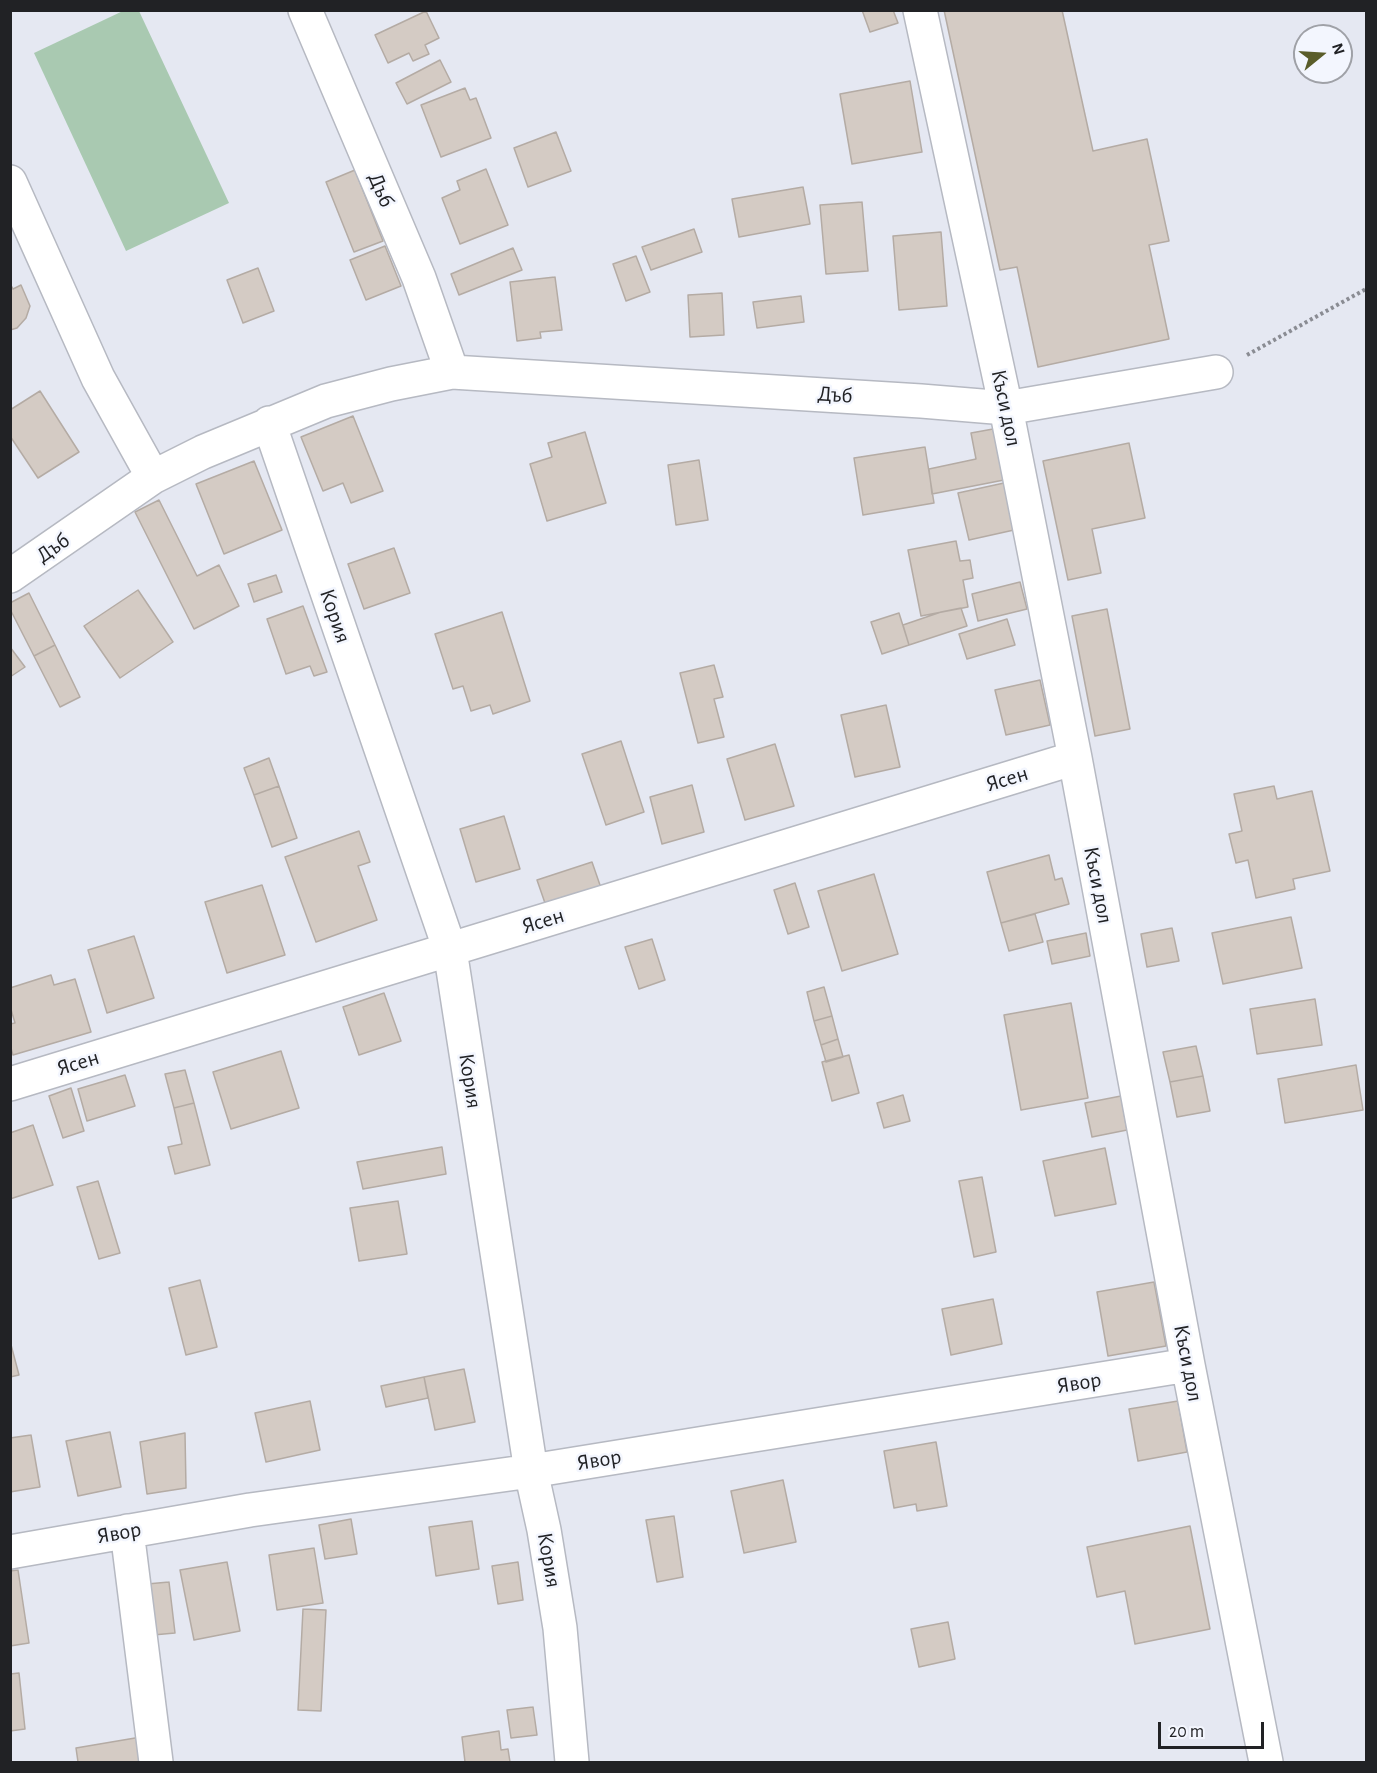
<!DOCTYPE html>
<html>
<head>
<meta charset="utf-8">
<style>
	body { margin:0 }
	#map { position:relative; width:1377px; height:1773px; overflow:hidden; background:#e5e8f2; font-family:"Alegreya Sans",sans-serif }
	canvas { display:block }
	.frame { position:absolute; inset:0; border:12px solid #212225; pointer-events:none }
	.north { position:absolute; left:1293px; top:24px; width:60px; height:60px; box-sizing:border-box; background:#f3f6fe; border:2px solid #9fa1a7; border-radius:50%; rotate:72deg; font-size:16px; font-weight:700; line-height:24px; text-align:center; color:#212225 }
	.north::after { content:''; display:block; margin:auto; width:21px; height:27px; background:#5a5d2a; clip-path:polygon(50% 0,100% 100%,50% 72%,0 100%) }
	.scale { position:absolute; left:1158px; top:1722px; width:106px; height:27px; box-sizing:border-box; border:3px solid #212225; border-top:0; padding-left:8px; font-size:18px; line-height:21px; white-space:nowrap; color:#212225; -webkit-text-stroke:4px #f3f6fe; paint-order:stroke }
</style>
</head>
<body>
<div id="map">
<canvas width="1377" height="1773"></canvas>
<div class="frame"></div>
<div class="north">N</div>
<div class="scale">20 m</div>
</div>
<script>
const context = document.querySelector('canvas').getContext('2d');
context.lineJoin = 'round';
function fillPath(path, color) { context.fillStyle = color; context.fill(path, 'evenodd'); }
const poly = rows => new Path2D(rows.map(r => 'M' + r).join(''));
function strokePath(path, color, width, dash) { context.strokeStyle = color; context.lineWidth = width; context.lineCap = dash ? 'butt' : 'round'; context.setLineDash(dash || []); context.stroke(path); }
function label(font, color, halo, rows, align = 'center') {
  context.font = font + ' "Alegreya Sans",sans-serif'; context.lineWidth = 5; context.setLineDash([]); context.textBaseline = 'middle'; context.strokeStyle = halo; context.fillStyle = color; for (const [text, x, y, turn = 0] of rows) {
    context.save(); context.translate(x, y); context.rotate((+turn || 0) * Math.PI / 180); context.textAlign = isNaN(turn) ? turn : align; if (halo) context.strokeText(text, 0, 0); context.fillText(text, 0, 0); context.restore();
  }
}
fillPath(poly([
	[125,10,139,11,229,203,126,251,34,53]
]), '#a9c9b1');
const building = poly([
	[862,10,893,10,898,23,870,32,862,10],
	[944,10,1062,10,1093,151,1147,139,1169,241,1149,245,1169,339,1038,367,1017,267,1000,270,944,10],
	[426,11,439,38,425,45,429,54,413,61,409,53,388,63,375,35,426,11],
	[440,60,451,82,407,104,396,83,440,60],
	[910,81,922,152,852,164,840,94,910,81],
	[465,88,470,100,476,98,491,138,441,157,421,105,465,88],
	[556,132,571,171,528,187,514,148,556,132],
	[486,169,508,225,460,244,442,198,460,190,457,181,486,169],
	[355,170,383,241,354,252,326,182,355,170],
	[803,187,810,224,739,237,732,199,803,187],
	[862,202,868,271,826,274,820,205,862,202],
	[694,229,702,252,651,270,642,247,694,229],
	[941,232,947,306,899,310,893,236,941,232],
	[385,246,401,286,366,300,350,260,385,246],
	[513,248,522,270,459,295,451,274,513,248],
	[636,256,650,292,626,301,613,264,636,256],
	[258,268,274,311,243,323,227,280,258,268],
	[555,277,562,330,540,332,541,338,517,341,510,282,555,277],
	[10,284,13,289,21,285,30,306,26,318,17,328,10,330,10,284],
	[722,293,724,335,690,337,688,295,722,293],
	[801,296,804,322,757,328,753,302,801,296],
	[40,391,79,452,38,478,10,436,10,410,40,391],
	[353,416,383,491,351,503,343,483,323,491,301,437,353,416],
	[993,429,1004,480,932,494,929,469,976,459,971,433,993,429],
	[585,432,606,503,547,521,530,464,552,457,548,443,585,432],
	[1129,443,1145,518,1092,529,1101,573,1068,580,1043,461,1129,443],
	[925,447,934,503,863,515,854,458,925,447],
	[699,460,708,520,676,525,668,465,699,460],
	[254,461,282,530,224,554,196,484,254,461],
	[1004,483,1014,530,969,540,958,493,1004,483],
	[159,500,197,576,219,565,239,606,194,629,135,512,159,500],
	[956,541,960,561,970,560,973,578,963,580,968,607,921,616,908,550,956,541],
	[394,548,410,593,364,609,348,564,394,548],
	[276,575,282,592,254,602,248,584,276,575],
	[1020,582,1027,609,978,621,972,594,1020,582],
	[138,590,173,642,120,678,84,626,138,590],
	[29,593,55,645,34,656,10,609,10,603,29,593],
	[303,606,327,672,314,676,310,666,286,674,267,619,303,606],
	[961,608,967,626,909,645,903,625,941,612,961,608],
	[1107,609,1130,729,1095,736,1072,616,1107,609],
	[502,612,530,701,493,714,490,705,471,711,463,686,453,689,435,634,502,612],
	[899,613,909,645,882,654,871,622,899,613],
	[1007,619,1015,645,967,659,959,634,1007,619],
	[55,645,80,697,60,707,34,656,55,645],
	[10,647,25,667,10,677,10,647],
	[714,665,723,697,714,699,724,737,698,743,680,673,714,665],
	[1040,680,1050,725,1006,735,995,690,1040,680],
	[886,705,900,767,855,777,841,715,886,705],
	[621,741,644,812,606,825,582,754,621,741],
	[775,744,794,806,745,820,727,759,775,744],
	[269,758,279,786,254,795,244,768,269,758],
	[692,785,704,832,662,844,650,797,692,785],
	[279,786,297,838,272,847,254,795,279,786],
	[1274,786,1277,799,1312,791,1330,871,1293,879,1295,889,1256,898,1248,860,1236,863,1229,834,1242,831,1234,794,1274,786],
	[504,816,520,869,476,882,460,829,504,816],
	[359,831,370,862,358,866,377,920,316,942,285,857,359,831],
	[1049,855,1055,880,1062,878,1069,904,1001,923,987,872,1049,855],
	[592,862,601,888,546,906,537,880,592,862],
	[874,874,898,954,842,971,818,891,874,874],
	[795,883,809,927,788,934,774,890,795,883],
	[262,885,285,955,227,973,205,902,262,885],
	[1035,914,1043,942,1009,951,1001,923,1035,914],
	[1291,917,1302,968,1223,984,1212,933,1291,917],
	[1172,928,1179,961,1147,967,1141,934,1172,928],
	[1086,933,1090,956,1052,964,1047,941,1086,933],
	[134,936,154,998,107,1013,88,950,134,936],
	[652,939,665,980,639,989,625,947,652,939],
	[51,975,54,985,75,979,91,1032,13,1055,10,1045,10,1024,15,1023,10,1006,10,988,51,975],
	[824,987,832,1016,814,1021,807,992,824,987],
	[384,993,401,1041,359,1055,343,1007,384,993],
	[1315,999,1322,1045,1257,1054,1250,1009,1315,999],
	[1071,1003,1088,1098,1021,1110,1004,1015,1071,1003],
	[832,1016,838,1039,821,1045,814,1021,832,1016],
	[838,1039,843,1057,826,1062,821,1045,838,1039],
	[1196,1046,1203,1076,1170,1082,1163,1052,1196,1046],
	[281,1051,299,1108,231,1129,213,1072,281,1051],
	[849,1055,859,1093,832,1101,822,1062,849,1055],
	[1356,1065,1363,1110,1285,1123,1278,1079,1356,1065],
	[185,1070,194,1103,174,1108,165,1074,185,1070],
	[125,1075,135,1106,87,1121,78,1089,125,1075],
	[1203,1076,1210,1111,1177,1117,1170,1082,1203,1076],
	[71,1088,84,1131,63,1138,49,1096,71,1088],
	[903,1095,910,1121,884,1128,877,1103,903,1095],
	[1121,1096,1127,1130,1092,1137,1085,1103,1121,1096],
	[194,1103,210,1165,175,1174,168,1147,182,1144,174,1108,194,1103],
	[33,1125,53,1185,10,1199,10,1133,33,1125],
	[442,1147,446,1174,363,1189,357,1162,442,1147],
	[1105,1148,1116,1204,1055,1216,1043,1161,1105,1148],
	[982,1177,996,1252,974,1257,959,1181,982,1177],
	[98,1181,120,1253,99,1259,77,1187,98,1181],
	[398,1201,407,1254,359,1261,350,1208,398,1201],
	[200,1280,217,1347,186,1355,169,1288,200,1280],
	[1154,1282,1166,1346,1108,1356,1097,1292,1154,1282],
	[993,1299,1002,1344,951,1355,942,1309,993,1299],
	[10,1341,19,1375,10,1377,10,1341],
	[464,1369,475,1422,435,1430,424,1377,464,1369],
	[424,1377,428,1398,386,1407,381,1386,424,1377],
	[310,1401,320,1450,266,1462,255,1413,310,1401],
	[1178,1401,1187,1452,1138,1461,1129,1409,1178,1401],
	[110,1432,121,1487,78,1496,66,1441,110,1432],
	[185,1433,186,1488,147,1494,140,1442,185,1433],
	[31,1435,40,1487,10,1492,10,1438,31,1435],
	[936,1442,947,1506,917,1511,916,1504,894,1508,884,1451,936,1442],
	[783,1480,796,1542,744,1553,731,1491,783,1480],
	[674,1516,683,1577,657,1582,646,1520,674,1516],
	[351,1519,357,1554,325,1559,319,1525,351,1519],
	[472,1521,479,1569,436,1576,429,1527,472,1521],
	[1190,1526,1210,1629,1135,1644,1125,1591,1097,1597,1087,1547,1190,1526],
	[314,1548,323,1603,277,1610,269,1555,314,1548],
	[227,1562,240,1631,194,1640,180,1570,227,1562],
	[518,1562,523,1600,498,1604,492,1566,518,1562],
	[18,1570,29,1643,10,1646,10,1571,18,1570],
	[169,1582,175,1633,153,1635,147,1584,169,1582],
	[303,1609,326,1610,321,1711,298,1710,303,1609],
	[948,1622,955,1659,919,1667,911,1629,948,1622],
	[19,1673,25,1729,10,1731,10,1674,19,1673],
	[533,1707,537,1735,511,1738,507,1710,533,1707],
	[499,1731,501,1750,508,1749,510,1762,465,1762,462,1737,499,1731],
	[141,1737,146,1762,78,1762,76,1748,141,1737]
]);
fillPath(building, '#d4cbc4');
strokePath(building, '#b4aba4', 1.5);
const minor = poly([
	[305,10,419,278,452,372],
	[920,10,1006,408,1075,758,1188,1365,1266,1762],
	[10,182,98,378,153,477],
	[269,423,450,950,531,1471,544,1530,560,1628,572,1762],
	[10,576,153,477,203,452,326,401,391,384,452,372,921,401,1006,408,1216,372],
	[10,1084,1075,758],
	[127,1531,156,1762],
	[10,1552,250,1510,531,1471,1188,1365]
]);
strokePath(minor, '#b6b9c2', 36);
strokePath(poly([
	[1247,355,1366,289]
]), '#8a8c93', 4, [3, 3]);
strokePath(minor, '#fff', 33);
label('22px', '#212225', '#f3f6fe', [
	["Дъб",381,190,67],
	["Дъб",835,395,4],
	["Къси дол",1006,408,78],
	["Дъб",53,548,-35],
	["Кория",335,616,71],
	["Ясен",1007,779,-17],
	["Къси дол",1098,885,79],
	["Ясен",543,921,-17],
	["Ясен",78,1063,-17],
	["Кория",470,1081,81],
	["Къси дол",1188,1363,79],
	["Явор",1079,1383,-9],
	["Явор",599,1460,-9],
	["Явор",119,1533,-10],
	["Кория",549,1560,80]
]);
</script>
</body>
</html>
